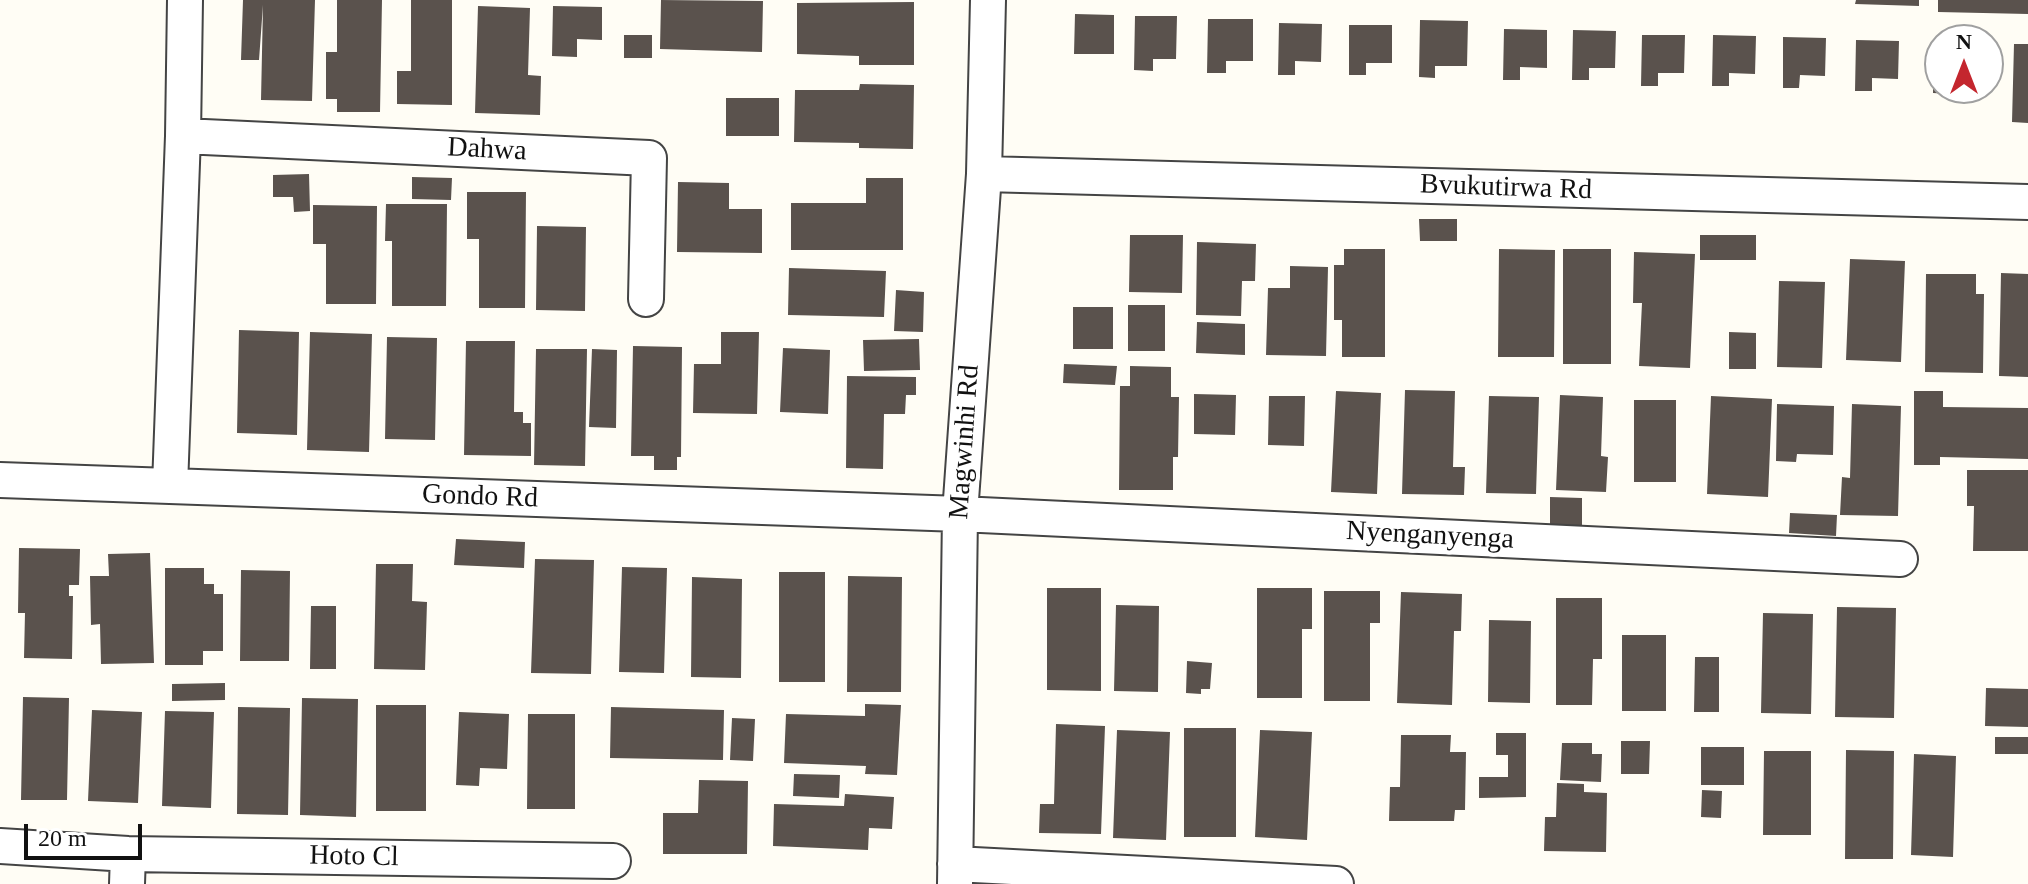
<!DOCTYPE html>
<html>
<head>
<meta charset="utf-8">
<style>
	body { margin:0 }
	#map { position:relative; width:2028px; height:884px; overflow:hidden; background:#fffdf5; font-family:"Times New Roman",serif }
	canvas { display:block }
	.north { position:absolute; left:1924px; top:24px; width:80px; height:80px; box-sizing:border-box; background:#fff; border:2px solid #a0a0a0; border-radius:50%; rotate:0deg; font-size:22px; font-weight:700; line-height:32px; text-align:center; color:#111 }
	.north::after { content:''; display:block; margin:auto; width:28px; height:36px; background:#c4262e; clip-path:polygon(50% 0,100% 100%,50% 72%,0 100%) }
	.scale { position:absolute; left:24px; top:824px; width:118px; height:36px; box-sizing:border-box; border:4px solid #111; border-top:0; padding-left:10px; font-size:24px; line-height:28px; white-space:nowrap; color:#111; -webkit-text-stroke:6px #fff; paint-order:stroke }
</style>
</head>
<body>
<div id="map">
<canvas width="2028" height="884"></canvas>
<div class="north">N</div>
<div class="scale">20 m</div>
</div>
<script>
const context = document.querySelector('canvas').getContext('2d');
context.lineJoin = 'round';
function fillPath(path, color) { context.fillStyle = color; context.fill(path, 'evenodd'); }
const poly = rows => new Path2D(rows.map(r => 'M' + r).join(''));
function strokePath(path, color, width, dash) { context.strokeStyle = color; context.lineWidth = width; context.lineCap = dash ? 'butt' : 'round'; context.setLineDash(dash || []); context.stroke(path); }
function label(font, color, halo, rows, align = 'center') {
  context.font = font + ' "Times New Roman",serif'; context.lineWidth = 8; context.setLineDash([]); context.textBaseline = 'middle'; context.strokeStyle = halo; context.fillStyle = color; for (const [text, x, y, turn = 0] of rows) {
    context.save(); context.translate(x, y); context.rotate((+turn || 0) * Math.PI / 180); context.textAlign = isNaN(turn) ? turn : align; if (halo) context.strokeText(text, 0, 0); context.fillText(text, 0, 0); context.restore();
  }
}
fillPath(poly([
	[243,0,315,0,312,101,261,100,263,5,259,60,241,60],
	[337,0,382,0,380,112,337,112,337,99,326,99,326,52,337,52],
	[411,0,452,0,452,105,397,104,397,71,411,71],
	[661,0,763,1,762,52,660,49],
	[1856,0,1919,0,1919,6,1855,4],
	[1938,0,2028,0,2028,14,1938,12],
	[914,2,914,65,859,65,859,56,797,54,797,3],
	[478,6,530,8,528,75,541,76,540,115,475,113],
	[553,6,602,7,602,40,577,39,577,57,552,56],
	[1075,14,1114,15,1114,54,1074,54],
	[1135,16,1177,16,1176,59,1153,59,1153,71,1134,70],
	[1208,19,1253,19,1253,61,1226,61,1226,73,1207,73],
	[1420,20,1468,21,1467,66,1435,66,1435,78,1419,77],
	[1279,23,1322,24,1321,62,1295,61,1295,75,1278,75],
	[1349,25,1392,25,1392,63,1366,63,1366,75,1349,75],
	[1504,29,1547,30,1547,68,1520,67,1520,80,1503,80],
	[1573,30,1616,31,1615,68,1589,68,1589,80,1572,80],
	[624,35,652,35,652,58,624,58],
	[1642,35,1685,35,1684,73,1658,73,1658,86,1641,86],
	[1713,35,1756,36,1755,74,1729,73,1729,86,1712,86],
	[1783,37,1826,38,1825,76,1800,75,1799,88,1783,88],
	[1856,40,1899,41,1898,79,1872,78,1872,91,1855,91],
	[1934,42,1940,43,1940,88,1950,88,1950,94,1933,93],
	[2014,44,2028,44,2028,123,2012,122],
	[860,84,914,85,913,149,859,148,859,143,794,142,795,90,859,90],
	[726,98,779,98,779,136,726,136],
	[309,174,310,211,294,212,293,197,273,197,273,175],
	[412,177,452,178,451,200,412,199],
	[866,178,903,178,903,250,791,250,791,203,866,203],
	[678,182,729,183,729,209,762,209,762,253,677,252],
	[467,192,526,192,525,308,479,308,479,239,467,239],
	[386,204,447,204,446,306,392,306,392,241,385,241],
	[313,205,377,206,376,304,326,304,326,244,313,244],
	[1419,219,1457,219,1457,241,1420,241],
	[537,226,586,227,585,311,536,310],
	[1130,235,1183,235,1182,293,1129,292],
	[1700,235,1756,235,1756,260,1700,260],
	[1197,242,1256,244,1255,281,1242,281,1241,316,1196,315],
	[1344,249,1385,249,1385,357,1342,357,1342,320,1334,320,1334,265,1344,265],
	[1499,249,1555,250,1554,357,1498,357],
	[1563,249,1611,249,1611,364,1563,364],
	[1634,252,1695,254,1690,368,1639,366,1642,303,1633,303],
	[1850,259,1905,261,1901,362,1846,360],
	[1290,266,1328,267,1326,356,1266,355,1268,288,1290,288],
	[789,268,886,271,884,317,788,315],
	[2001,273,2028,274,2028,377,1999,376],
	[1926,274,1976,274,1976,294,1984,294,1983,373,1925,372],
	[1779,281,1825,282,1822,368,1777,367],
	[896,290,924,292,923,332,894,331],
	[1128,305,1165,305,1165,351,1128,351],
	[1073,307,1113,307,1113,349,1073,349],
	[1197,322,1245,324,1245,355,1196,353],
	[239,330,299,332,297,435,237,433],
	[310,332,372,334,369,452,307,450],
	[721,332,759,332,757,414,693,413,694,364,721,364],
	[1729,332,1756,333,1756,369,1729,369],
	[387,337,437,338,435,440,385,439],
	[919,339,920,370,864,371,863,340],
	[466,341,515,341,514,412,523,412,523,423,531,423,531,456,464,455],
	[633,346,682,347,681,457,677,457,677,470,654,470,654,456,631,456],
	[783,348,830,350,828,414,780,412],
	[536,349,587,349,585,466,534,465],
	[592,349,617,350,616,428,589,427],
	[1064,364,1117,366,1115,385,1063,383],
	[1130,366,1171,367,1171,397,1179,397,1178,457,1173,457,1173,490,1119,490,1120,386,1130,386],
	[847,376,916,377,916,395,906,395,905,414,884,414,883,469,846,468],
	[1405,390,1455,391,1453,467,1465,467,1464,495,1402,494],
	[1336,391,1381,393,1377,494,1331,492],
	[1914,391,1943,391,1943,407,2028,408,2028,459,1940,457,1940,465,1914,465],
	[1194,394,1236,395,1235,435,1194,434],
	[1560,395,1603,397,1601,456,1608,457,1606,492,1556,490],
	[1269,396,1305,396,1304,446,1268,445],
	[1489,396,1539,397,1536,494,1486,493],
	[1711,396,1772,399,1768,497,1707,494],
	[1634,400,1676,400,1676,482,1634,482],
	[1777,404,1834,406,1833,455,1797,454,1796,462,1776,461],
	[1852,404,1901,406,1898,516,1840,515,1842,477,1850,478],
	[1967,470,2028,470,2028,551,1973,551,1974,506,1967,506],
	[1550,497,1582,498,1582,528,1550,528],
	[1790,513,1837,515,1836,536,1789,533],
	[456,539,525,542,524,568,454,565],
	[19,548,80,549,79,585,69,585,69,596,73,596,72,659,24,658,25,613,18,613],
	[150,553,154,663,101,664,100,624,91,625,90,576,109,576,108,554],
	[535,559,594,560,591,674,531,673],
	[376,564,413,564,412,601,427,602,425,670,374,669],
	[622,567,667,568,664,673,619,672],
	[165,568,204,568,204,584,214,584,214,594,223,594,223,651,203,651,203,665,165,665],
	[241,570,290,571,289,661,240,661],
	[779,572,825,572,825,682,779,682],
	[848,576,902,577,901,692,847,692],
	[692,577,742,579,741,678,691,677],
	[1047,588,1101,588,1101,691,1047,690],
	[1257,588,1312,588,1312,629,1302,629,1302,698,1257,698],
	[1324,591,1380,591,1380,623,1370,623,1370,701,1324,701],
	[1401,592,1462,594,1461,631,1454,631,1452,705,1397,703],
	[1556,598,1602,598,1602,659,1593,659,1592,705,1556,705],
	[1116,605,1159,606,1158,692,1114,691],
	[311,606,336,606,336,669,310,669],
	[1837,607,1896,608,1894,718,1835,717],
	[1763,613,1813,614,1811,714,1761,713],
	[1489,620,1531,621,1530,703,1488,702],
	[1622,635,1666,635,1666,711,1622,711],
	[1695,657,1719,657,1719,712,1694,712],
	[1187,661,1212,663,1210,689,1201,689,1201,694,1186,693],
	[225,683,225,700,172,701,172,684],
	[1986,688,2028,689,2028,727,1985,726],
	[23,697,69,698,67,800,21,800],
	[302,698,358,699,356,817,300,815],
	[865,704,901,705,897,775,865,774,866,766,784,763,786,714,865,716],
	[376,705,426,705,426,811,376,811],
	[238,707,290,708,288,815,237,814],
	[611,707,724,710,723,760,610,758],
	[92,710,142,712,138,803,88,801],
	[165,711,214,712,211,808,162,806],
	[459,712,509,714,507,769,480,768,479,786,456,785],
	[528,714,575,714,575,809,527,809],
	[732,718,755,719,753,761,730,760],
	[1056,724,1105,726,1101,834,1039,833,1040,804,1054,804],
	[1184,728,1236,728,1236,837,1184,837],
	[1117,730,1170,732,1166,840,1113,838],
	[1260,730,1312,732,1307,840,1255,837],
	[1496,733,1526,733,1526,797,1479,798,1479,777,1508,777,1508,755,1496,755],
	[1401,735,1451,735,1450,752,1466,752,1465,810,1455,810,1454,821,1389,821,1390,787,1400,787],
	[1995,737,2028,737,2028,754,1995,754],
	[1621,741,1650,741,1649,774,1621,774],
	[1562,743,1592,743,1592,754,1602,754,1601,782,1560,780],
	[1701,747,1744,747,1744,785,1701,785],
	[1846,750,1894,751,1893,859,1845,859],
	[1764,751,1811,751,1811,835,1763,835],
	[1914,754,1956,756,1953,857,1911,855],
	[794,774,840,775,839,798,793,796],
	[699,780,748,781,747,854,663,854,663,813,698,813],
	[1557,783,1584,784,1584,792,1607,793,1606,852,1544,851,1545,817,1556,817],
	[1702,790,1722,791,1721,818,1701,817],
	[845,794,894,797,892,829,869,828,868,850,773,846,774,804,844,806]
]), '#5a524d');
const street = poly([
	[183,136,649,158,646,299],
	[984,174,2028,202],
	[0,480,960,514,1900,559],
	[170,486,183,136,185,0],
	[0,846,128,854,613,861],
	[955,864,1336,884],
	[127,884,128,854],
	[955,884,960,514,984,174,988,0]
]);
strokePath(street, '#444', 38);
strokePath(street, '#fff', 34);
label('28px', '#111', '#fff', [
	["Dahwa",487,150,3],
	["Bvukutirwa Rd",1506,188,2],
	["Magwinhi Rd",965,442,-86],
	["Gondo Rd",480,497,2],
	["Nyenganyenga",1430,536,3],
	["Hoto Cl",354,857,1]
]);
</script>
</body>
</html>
